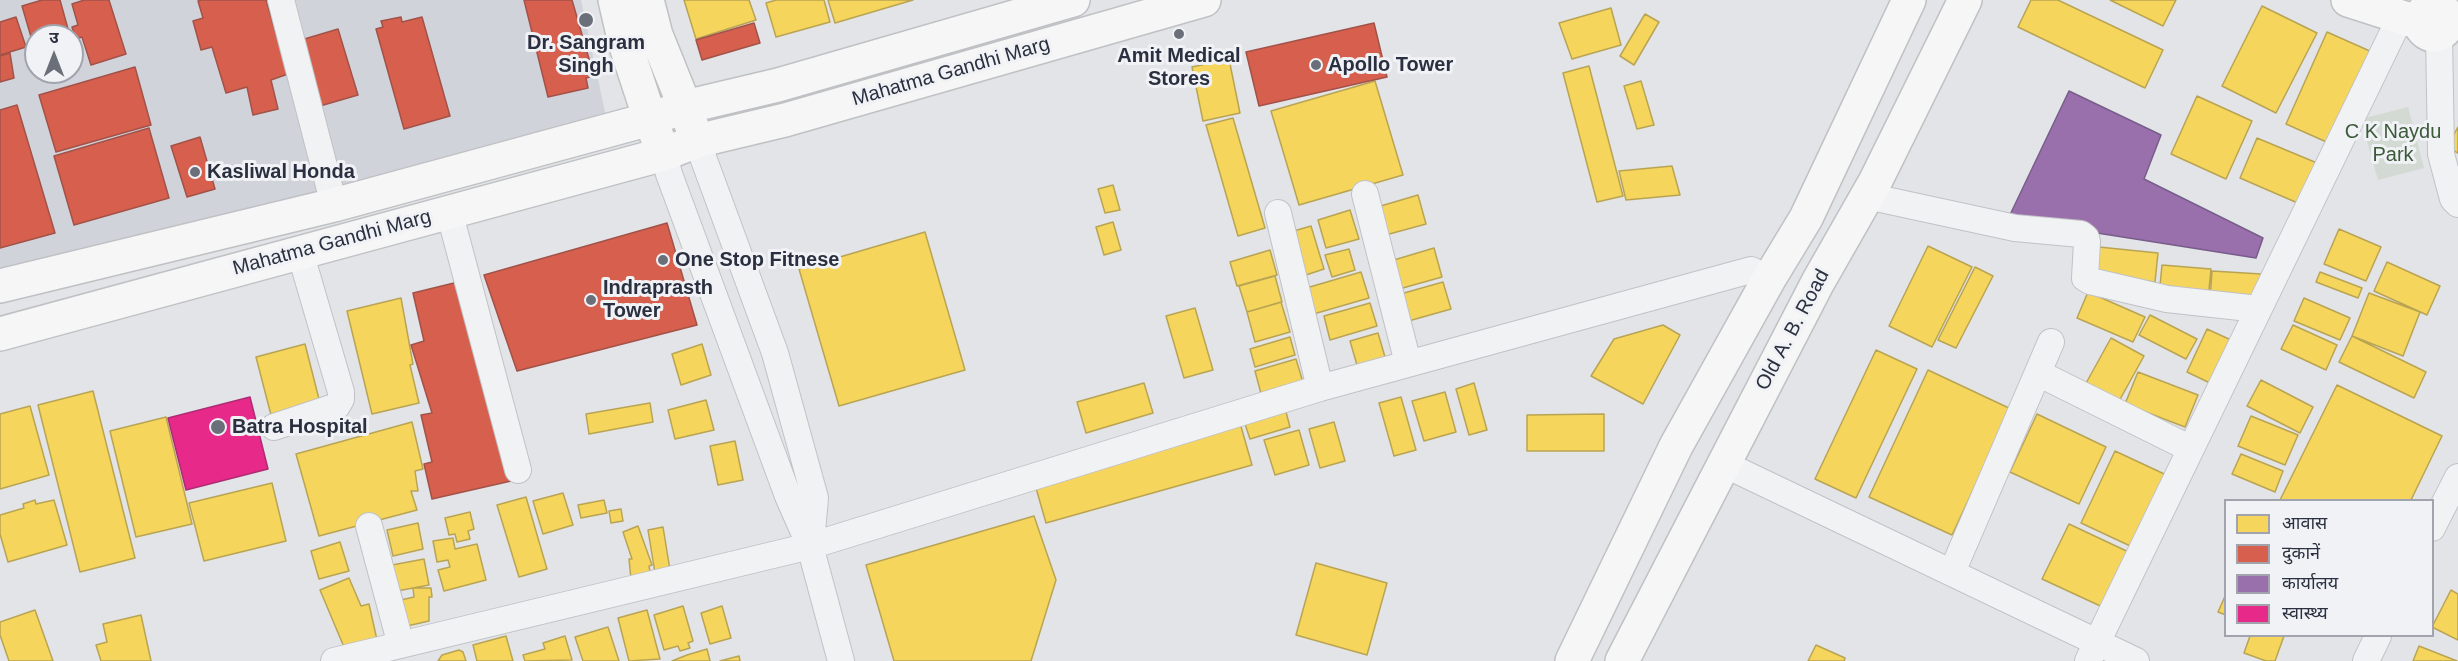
<!DOCTYPE html>
<html>
<head>
<meta charset="utf-8">
<style>
	body { margin:0 }
	#map { position:relative; width:2458px; height:661px; overflow:hidden; background:#e2e4e7; font-family:Arial,"Noto Sans Devanagari",sans-serif }
	canvas { display:block }
	.legend { position:absolute; left:2224px; top:499px; width:210px; height:138px; box-sizing:border-box; background:#f0f2f6; border:2px solid #a1a4ad; margin:0; padding:8px 10px; list-style:none; font-size:18px; color:#2a303f }
	.legend li { display:flex; align-items:center; gap:12px; height:30px }
	.legend b { width:30px; border:2px solid #a1a4ad }
	.north { position:absolute; left:24px; top:24px; width:60px; height:60px; box-sizing:border-box; background:#f0f2f6; border:2px solid #a1a4ad; border-radius:50%; rotate:0deg; font-size:16px; font-weight:700; line-height:24px; text-align:center; color:#2a303f }
	.north::after { content:''; display:block; margin:auto; width:21px; height:27px; background:#6a6f7a; clip-path:polygon(50% 0,100% 100%,50% 72%,0 100%) }
</style>
</head>
<body>
<div id="map">
<canvas width="2458" height="661"></canvas>
<ul class="legend">
<li><b style="height:16px;background:#f6d55c"></b>आवास</li>
<li><b style="height:16px;background:#d6604d"></b>दुकानें</li>
<li><b style="height:16px;background:#9970ab"></b>कार्यालय</li>
<li><b style="height:16px;background:#e7298a"></b>स्वास्थ्य</li>
</ul>
<div class="north">उ</div>
</div>
<script>
const context = document.querySelector('canvas').getContext('2d');
context.lineJoin = 'round';
function fillPath(path, color) { context.fillStyle = color; context.fill(path, 'evenodd'); }
const poly = rows => new Path2D(rows.map(r => 'M' + r).join(''));
function strokePath(path, color, width, dash) { context.strokeStyle = color; context.lineWidth = width; context.lineCap = dash ? 'butt' : 'round'; context.setLineDash(dash || []); context.stroke(path); }
function label(font, color, halo, rows, align = 'center') {
  context.font = font + ' Arial,sans-serif'; context.lineWidth = 6; context.setLineDash([]); context.textBaseline = 'middle'; context.strokeStyle = halo; context.fillStyle = color; for (const [text, x, y, turn = 0] of rows) {
    context.save(); context.translate(x, y); context.rotate((+turn || 0) * Math.PI / 180); context.textAlign = isNaN(turn) ? turn : align; if (halo) context.strokeText(text, 0, 0); context.fillText(text, 0, 0); context.restore();
  }
}
fillPath(poly([
	[0,0,581,0,607,121,0,300],
	[36,36,72,36,72,72,36,72]
]), '#d1d3da');
fillPath(poly([
	[2408,107,2424,168,2378,180,2361,119]
]), '#d2dad3');
const homes = poly([
	[684,0,749,0,756,20,696,39,684,0],
	[776,0,824,0,830,22,776,37,766,3,776,0],
	[828,0,913,0,835,23,828,0],
	[2031,0,2058,0,2163,50,2145,88,2018,27,2031,0],
	[2110,0,2176,0,2163,26,2110,0],
	[2262,6,2317,33,2276,113,2222,86,2262,6],
	[1611,8,1621,45,1572,59,1559,23,1611,8],
	[1645,14,1659,22,1634,65,1620,56,1645,14],
	[2327,32,2372,52,2331,144,2286,124,2327,32],
	[1229,59,1240,113,1203,121,1192,67,1229,59],
	[1589,66,1623,196,1597,202,1563,73,1589,66],
	[1375,81,1403,175,1299,205,1271,111,1375,81],
	[1641,81,1654,125,1637,129,1624,86,1641,81],
	[2197,96,2252,121,2226,179,2171,154,2197,96],
	[1233,118,1265,228,1238,236,1206,125,1233,118],
	[2458,127,2458,153,2447,147,2458,127],
	[2257,138,2317,163,2300,204,2240,178,2257,138],
	[1672,166,1680,195,1626,200,1619,171,1672,166],
	[1113,185,1120,210,1105,213,1098,189,1113,185],
	[1418,195,1426,224,1382,236,1374,208,1418,195],
	[1350,210,1359,239,1326,248,1318,220,1350,210],
	[1113,222,1121,250,1104,255,1096,227,1113,222],
	[1311,226,1324,269,1300,277,1287,233,1311,226],
	[2339,229,2381,247,2366,281,2324,264,2339,229],
	[925,232,965,370,839,406,799,269,925,232],
	[1928,246,1972,267,1932,347,1889,326,1928,246],
	[2099,247,2158,253,2155,282,2096,276,2099,247],
	[1434,248,1442,277,1392,291,1384,263,1434,248],
	[1349,249,1355,270,1332,277,1325,255,1349,249],
	[1270,250,1277,275,1237,286,1230,262,1270,250],
	[2387,262,2440,286,2427,315,2374,291,2387,262],
	[2162,265,2211,269,2208,300,2159,296,2162,265],
	[1975,267,1993,276,1956,348,1938,340,1975,267],
	[2212,271,2261,274,2259,304,2210,300,2212,271],
	[1361,272,1369,298,1310,315,1303,289,1361,272],
	[2320,272,2362,288,2358,298,2316,282,2320,272],
	[1275,276,1282,302,1247,312,1239,286,1275,276],
	[1443,282,1451,309,1405,322,1397,295,1443,282],
	[2088,292,2145,317,2133,342,2077,318,2088,292],
	[2369,293,2420,312,2403,356,2352,336,2369,293],
	[401,298,413,364,410,365,419,403,372,414,347,311,401,298],
	[2304,298,2350,318,2340,340,2294,321,2304,298],
	[1281,302,1290,332,1255,342,1247,312,1281,302],
	[1370,303,1377,326,1330,340,1324,316,1370,303],
	[1195,308,1213,370,1184,378,1166,316,1195,308],
	[2150,315,2197,339,2186,359,2139,335,2150,315],
	[1663,325,1680,335,1643,404,1591,376,1614,339,1663,325],
	[2293,325,2337,345,2326,370,2281,349,2293,325],
	[2207,329,2231,340,2210,383,2187,372,2207,329],
	[1378,333,1387,364,1359,372,1350,341,1378,333],
	[2352,336,2426,372,2414,398,2339,362,2352,336],
	[1290,337,1295,355,1255,367,1250,349,1290,337],
	[2111,338,2144,356,2118,403,2085,385,2111,338],
	[305,344,320,403,271,415,256,357,305,344],
	[702,344,711,375,681,385,672,354,702,344],
	[1876,350,1917,369,1856,498,1815,479,1876,350],
	[1296,359,1305,389,1263,401,1255,371,1296,359],
	[1928,370,2011,409,1952,535,1869,497,1928,370],
	[2138,372,2198,395,2185,427,2125,404,2138,372],
	[2261,380,2313,407,2300,433,2247,406,2261,380],
	[1144,383,1153,413,1086,433,1077,402,1144,383],
	[1474,383,1487,430,1469,435,1456,389,1474,383],
	[2337,385,2442,436,2411,500,2280,500,2337,385],
	[93,391,135,558,80,572,38,405,93,391],
	[1445,392,1456,432,1424,441,1412,401,1445,392],
	[1401,397,1416,450,1394,456,1379,403,1401,397],
	[706,400,714,430,675,439,668,410,706,400],
	[650,403,653,422,589,434,586,414,650,403],
	[30,406,49,475,0,489,0,414,30,406],
	[1286,412,1290,427,1250,439,1245,424,1286,412],
	[1604,414,1604,451,1527,451,1527,415,1604,414],
	[2037,414,2106,447,2079,504,2010,472,2037,414],
	[2251,416,2298,435,2285,465,2238,446,2251,416],
	[166,417,192,524,136,537,110,431,166,417],
	[412,422,423,469,415,471,418,491,411,491,417,510,319,536,296,454,412,422],
	[1334,422,1345,461,1320,468,1309,429,1334,422],
	[1240,423,1252,465,1046,523,1034,481,1240,423],
	[1299,430,1309,465,1275,475,1264,440,1299,430],
	[735,441,743,480,718,485,710,446,735,441],
	[2115,451,2175,479,2141,551,2081,523,2115,451],
	[2241,454,2283,471,2275,492,2232,474,2241,454],
	[272,483,286,541,204,561,189,503,272,483],
	[563,493,573,525,543,534,533,501,563,493],
	[526,497,547,569,519,577,497,505,526,497],
	[35,500,36,504,54,500,67,545,8,562,0,534,0,515,24,508,23,504,35,500],
	[604,500,607,513,581,518,578,505,604,500],
	[621,509,623,521,611,523,609,511,621,509],
	[470,512,474,529,468,531,470,539,457,542,455,534,449,535,445,518,470,512],
	[1034,516,1056,580,1031,661,894,661,866,565,1034,516],
	[418,523,423,549,393,556,387,530,418,523],
	[2069,524,2135,555,2109,610,2042,579,2069,524],
	[638,526,652,565,649,566,651,578,631,579,629,559,632,559,623,532,638,526],
	[663,527,670,570,655,573,648,530,663,527],
	[453,538,455,549,477,544,486,580,444,591,438,570,450,567,448,560,437,562,433,541,453,538],
	[340,542,349,571,319,579,311,551,340,542],
	[424,559,429,585,397,591,392,565,424,559],
	[1316,563,1387,583,1367,655,1296,635,1316,563],
	[349,578,361,606,369,604,377,640,344,647,320,590,349,578],
	[413,588,431,588,432,597,429,597,429,621,407,626,401,600,414,597,413,588],
	[2451,590,2458,594,2458,640,2432,627,2451,590],
	[2226,594,2226,615,2218,612,2226,594],
	[683,606,693,641,688,643,690,648,680,651,678,646,664,650,654,615,683,606],
	[722,606,731,638,710,644,701,613,722,606],
	[35,610,53,661,9,661,0,635,0,622,35,610],
	[647,610,660,659,629,661,618,618,647,610],
	[141,615,151,661,101,661,96,645,107,642,103,624,141,615],
	[608,627,619,661,583,661,575,637,608,627],
	[506,636,513,661,477,661,473,645,506,636],
	[565,636,572,660,525,661,523,655,545,649,543,643,565,636],
	[2250,636,2284,636,2275,661,2266,661,2244,653,2250,636],
	[1816,645,1845,658,1844,661,1808,661,1816,645],
	[2419,646,2457,661,2413,661,2419,646],
	[707,649,710,661,672,661,687,655,707,649],
	[459,650,463,652,466,661,438,661,442,655,459,650],
	[739,656,740,661,720,661,739,656]
]);
fillPath(homes, '#f6d55c');
strokePath(homes, '#b9a453', 1.5);
const shops = poly([
	[42,0,60,0,70,36,36,36,36,54,22,6,42,0],
	[84,0,109,0,126,54,91,65,82,37,76,39,72,27,78,25,72,4,84,0],
	[266,0,288,74,271,80,278,109,253,115,247,87,226,93,212,47,201,50,193,21,203,18,198,1,201,0,266,0],
	[524,0,572,0,594,76,586,78,588,88,548,97,524,0],
	[16,17,26,47,0,55,0,22,16,17],
	[401,17,402,22,422,17,450,116,404,129,376,29,383,27,381,21,401,17],
	[754,23,760,43,702,60,696,40,754,23],
	[1374,23,1387,77,1259,106,1246,52,1374,23],
	[338,29,358,95,320,106,301,40,338,29],
	[72,43,79,69,72,71,72,43],
	[10,53,14,78,0,82,0,56,10,53],
	[135,67,151,125,56,152,39,95,135,67],
	[41,72,68,72,43,79,41,72],
	[17,105,55,233,0,248,0,110,17,105],
	[149,128,169,198,74,225,54,156,149,128],
	[200,137,215,189,187,197,171,146,200,137],
	[667,223,697,325,517,371,484,275,667,223],
	[458,282,511,481,432,499,424,464,432,462,421,415,432,413,411,345,424,341,413,293,458,282]
]);
fillPath(shops, '#d6604d');
strokePath(shops, '#a25249', 1.5);
const offices = poly([
	[2069,91,2161,135,2144,179,2263,238,2256,258,2008,219,2069,91]
]);
fillPath(offices, '#9970ab');
strokePath(offices, '#785d8b', 1.5);
const health = poly([
	[250,397,268,469,186,490,168,418,250,397]
]);
fillPath(health, '#e7298a');
strokePath(health, '#ae2b74', 1.5);
const minor = poly([
	[281,0,334,205],
	[2439,34,2441,154,2453,199,2458,204],
	[697,141,775,353,815,498,811,543],
	[664,154,669,174,788,496,810,546,841,661],
	[1365,194,1408,363],
	[1867,196,2015,228,2081,234,2086,238,2087,242,2085,278,2090,281,2167,299,2258,309],
	[449,211,518,470],
	[1278,213,1320,388],
	[2038,373,2191,449],
	[274,427,337,406,341,399,341,392,300,252],
	[1724,464,2136,661],
	[369,526,401,645],
	[2432,528,2458,477],
	[1952,572,2051,342],
	[334,661,810,546,1320,388,1751,270,1769,279],
	[2088,661,2400,18],
	[2366,661,2378,636]
]);
const major = poly([
	[647,0,656,35,685,107,778,85,1073,0],
	[2348,0,2420,23],
	'2420 21a14 14 0 1 1 28 0a14 14 0 1 1-28 0Z',
	[697,141,685,107,650,119,664,154,697,141,785,120,1204,0],
	[0,286,334,205,650,119,625,43,615,0],
	[0,334,664,154],
	[1572,661,1676,446,1769,279,1806,218,1909,0],
	[1622,661,1818,282,1875,182,1965,0]
]);
strokePath(minor, '#c0c2c5', 28);
strokePath(major, '#bfc1c4', 36);
strokePath(minor, '#f1f2f4', 26);
strokePath(major, '#f6f6f6', 33);
for (const [x, y, r, color] of [
	[586,20,8,"#6a6f7a"],
	[1179,34,6,"#6a6f7a"],
	[1316,65,6,"#6a6f7a"],
	[195,172,6,"#6a6f7a"],
	[663,260,6,"#6a6f7a"],
	[591,300,6,"#6a6f7a"],
	[218,427,8,"#6a6f7a"]
]) { const dot = new Path2D(); dot.arc(x, y, r, 0, 2 * Math.PI); context.fillStyle = color; context.fill(dot); strokePath(dot, '#f0f2f6', 2); }
label('bold 20px', '#2a303f', '#f0f2f6', [
	["Dr. Sangram",586,43,"center"],
	["Singh",586,66,"center"],
	["Amit Medical",1179,56,"center"],
	["Stores",1179,79,"center"],
	["Apollo Tower",1328,65],
	["Kasliwal Honda",207,172],
	["One Stop Fitnese",675,260],
	["Indraprasth",603,288],
	["Tower",603,311],
	["Batra Hospital",232,427]
], 'left');
label('20px', '#2a303f', '#f0f2f6', [
	["Mahatma Gandhi Marg",951,72,-16],
	["Mahatma Gandhi Marg",332,243,-15],
	["Old A. B. Road",1793,330,-62]
]);
label('20px', '#3c5a39', '#f0f2f6', [
	["C K Naydu",2393,132],
	["Park",2393,155]
]);
</script>
</body>
</html>
